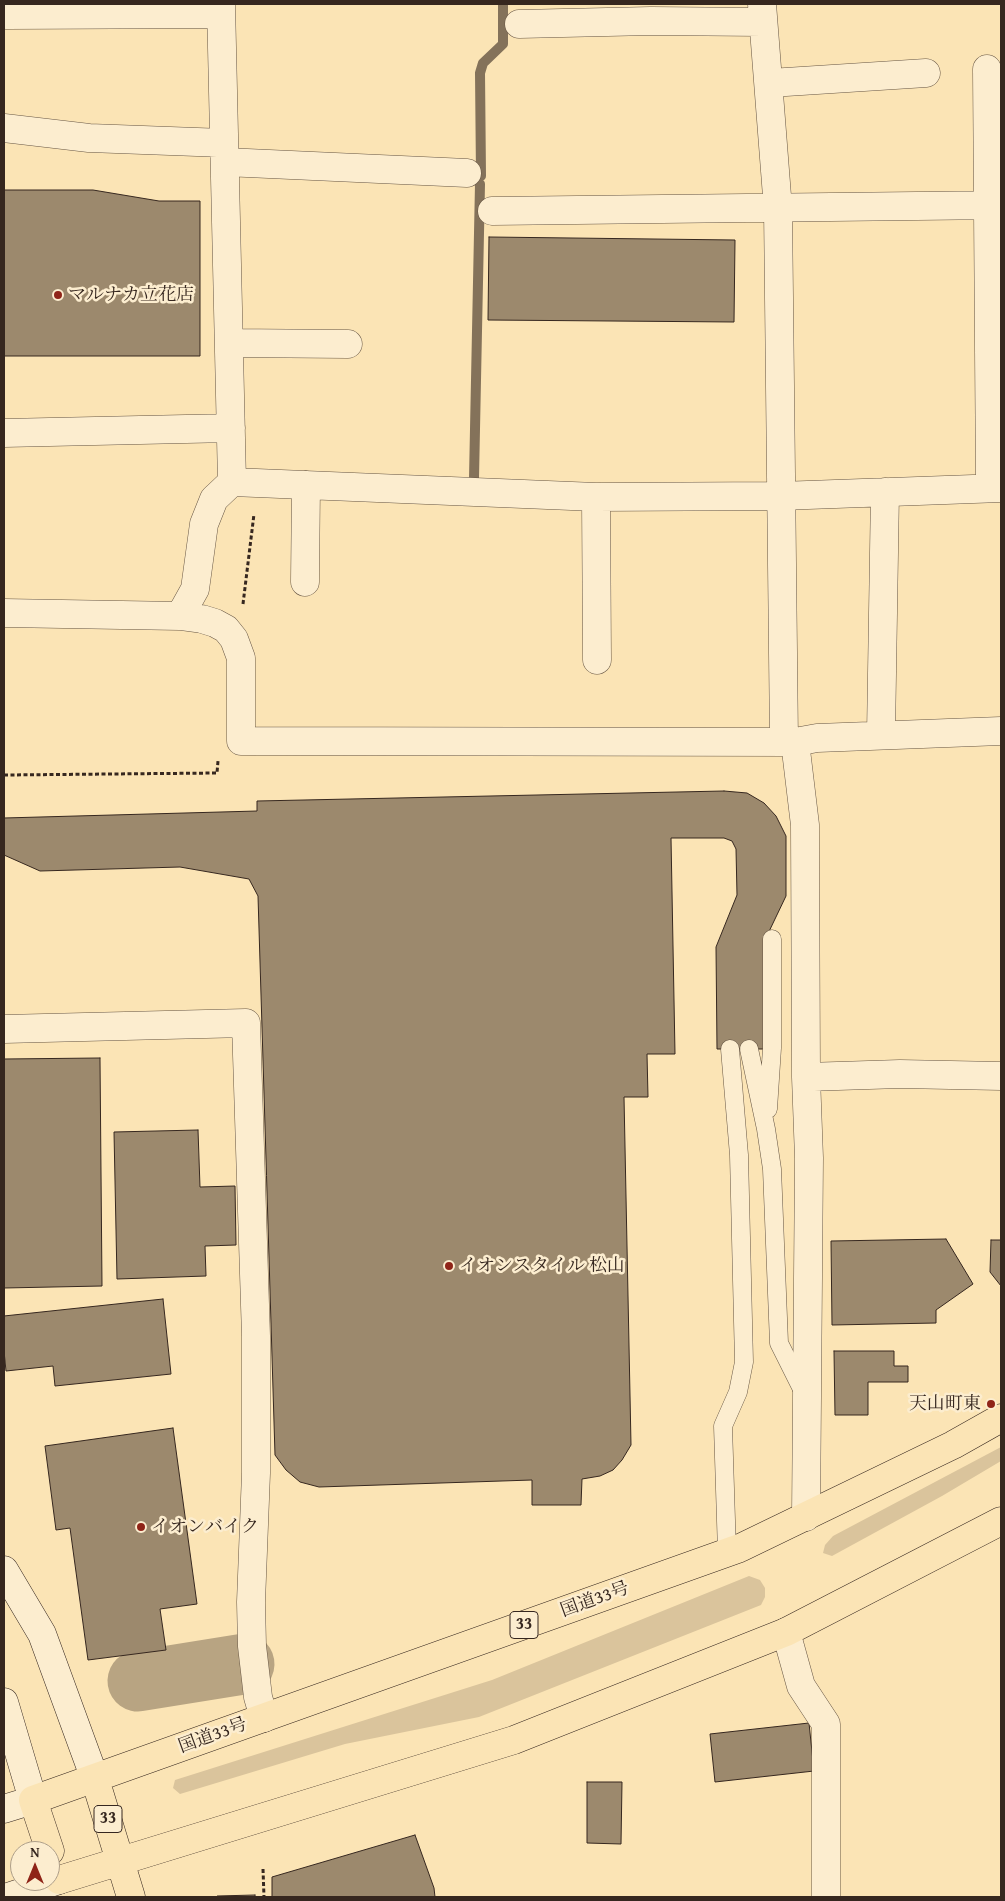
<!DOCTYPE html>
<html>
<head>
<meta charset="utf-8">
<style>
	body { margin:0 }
	#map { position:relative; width:1005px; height:1901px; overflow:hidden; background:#fbe4b5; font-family:"Gentium Book Plus",serif }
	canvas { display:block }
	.frame { position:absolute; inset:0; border:5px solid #36271f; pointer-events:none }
	.north { position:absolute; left:10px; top:1841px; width:50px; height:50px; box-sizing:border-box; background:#fcedcf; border:1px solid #ad9e89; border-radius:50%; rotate:0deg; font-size:14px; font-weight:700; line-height:20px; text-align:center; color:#36271f }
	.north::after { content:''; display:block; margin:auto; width:18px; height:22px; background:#8f2418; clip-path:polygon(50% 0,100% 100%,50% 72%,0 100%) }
</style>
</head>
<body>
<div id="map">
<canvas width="1005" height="1901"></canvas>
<div class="frame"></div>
<div class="north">N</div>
</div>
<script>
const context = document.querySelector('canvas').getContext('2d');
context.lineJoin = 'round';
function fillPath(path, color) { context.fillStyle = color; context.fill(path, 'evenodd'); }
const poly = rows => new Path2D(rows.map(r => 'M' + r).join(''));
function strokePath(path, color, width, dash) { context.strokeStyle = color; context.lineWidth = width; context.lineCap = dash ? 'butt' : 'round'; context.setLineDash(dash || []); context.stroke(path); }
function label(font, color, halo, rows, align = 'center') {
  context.font = font + ' "Gentium Book Plus","Noto Serif JP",serif'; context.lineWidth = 5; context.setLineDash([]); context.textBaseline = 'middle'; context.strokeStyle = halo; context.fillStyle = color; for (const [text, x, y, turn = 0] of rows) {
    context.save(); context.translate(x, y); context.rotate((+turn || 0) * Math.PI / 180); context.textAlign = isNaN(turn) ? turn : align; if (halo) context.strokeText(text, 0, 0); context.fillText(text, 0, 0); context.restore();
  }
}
fillPath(poly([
	[1001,1447,1001,1461,942,1496,832,1556,823,1553,825,1545,833,1536],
	[749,1576,760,1580,765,1588,765,1597,761,1605,479,1717,345,1744,180,1794,173,1788,175,1780,492,1680]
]), '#dac49c');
strokePath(poly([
	[481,176,480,73,483,63,503,44,503,4],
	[474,478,480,184]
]), '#84725a', 10);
strokePath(poly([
	[138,1681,244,1664]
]), '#b8a482', 61);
const building = poly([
	[4,190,93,190,159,201,200,201,200,356,4,356,4,190],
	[489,237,735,240,734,322,488,320,489,237],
	[724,791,747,793,764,803,776,816,786,836,786,896,764,942,764,1049,717,1049,716,947,737,895,736,849,732,841,724,838,671,838,675,1054,647,1054,648,1097,624,1097,631,1445,622,1460,613,1470,600,1476,582,1479,581,1505,532,1505,532,1480,319,1487,300,1482,286,1470,275,1455,258,896,249,879,180,867,40,871,4,855,4,818,257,811,257,801,724,791],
	[100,1058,102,1286,4,1288,4,1059,100,1058],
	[198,1130,200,1187,235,1186,236,1245,205,1246,206,1276,117,1279,114,1132,198,1130],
	[946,1239,973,1284,936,1310,936,1323,832,1325,831,1241,946,1239],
	[991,1240,1001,1240,1001,1286,990,1272,991,1240],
	[163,1299,171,1374,55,1386,53,1366,6,1371,4,1351,4,1316,163,1299],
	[834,1351,894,1351,894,1366,908,1366,908,1382,868,1382,868,1415,835,1415,834,1351],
	[173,1428,197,1604,160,1609,166,1650,88,1660,70,1528,56,1530,45,1446,173,1428],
	[809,1723,814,1771,715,1782,710,1734,809,1723],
	[587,1782,622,1782,621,1844,587,1843,587,1782],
	[415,1835,434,1888,435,1897,272,1897,272,1877,415,1835],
	[255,1895,255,1897,216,1897,217,1896,255,1895]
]);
fillPath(building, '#9c896d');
strokePath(building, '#36271f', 1);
const lane = poly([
	[749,1049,766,1129,772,1169,779,1343,804,1393],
	[768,1109,772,1048,772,939],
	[727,1552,723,1426,738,1392,744,1362,739,1155,730,1049]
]);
const street = poly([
	[221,4,232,482],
	[762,4,778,209,784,741],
	[6,15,221,14],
	[519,24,651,21,762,22],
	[987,69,990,488],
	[770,83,926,73],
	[4,128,89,138,224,143],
	[225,162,467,173],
	[492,211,1001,205],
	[229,343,348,344],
	[4,433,231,428],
	[596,497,597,660],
	[305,582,306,485],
	[4,613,180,616,202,619,215,623,226,629,234,639,241,658,241,741,795,742,805,825,806,1077,809,1158,806,1517],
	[180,616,195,589,204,524,214,499,232,482,596,497,780,496,1001,488],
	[881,734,885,492],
	[795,742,817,738,1001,731],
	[4,1029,246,1023,256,1336,256,1473,251,1602,252,1646,258,1697,264,1718],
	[806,1077,900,1074,1001,1076],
	[786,1632,801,1686,826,1724,826,1897]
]);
const secondary = poly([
	[4,1570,42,1634,95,1779],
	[4,1702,33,1800,4,1809],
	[8,1897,59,1880]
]);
const highway = poly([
	[95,1779,131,1897],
	[50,1851,33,1800,740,1548,953,1445,1001,1418],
	[59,1880,514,1740,786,1632,1001,1521]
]);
strokePath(lane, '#675644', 19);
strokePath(street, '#675644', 29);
strokePath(secondary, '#36271f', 29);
strokePath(highway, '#36271f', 29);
strokePath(poly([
	[243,604,254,514],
	[4,775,217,773,218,761],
	[263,1869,264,1897]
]), '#36271f', 3, [4, 2.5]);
strokePath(lane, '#fcedcf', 18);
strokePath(street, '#fcedcf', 28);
strokePath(secondary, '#fcedcf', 28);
strokePath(highway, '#fbe4b5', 28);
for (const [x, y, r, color] of [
	[58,295,5,"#8f2418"],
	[449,1266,5,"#8f2418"],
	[991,1404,5,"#8f2418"],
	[141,1527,5,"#8f2418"]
]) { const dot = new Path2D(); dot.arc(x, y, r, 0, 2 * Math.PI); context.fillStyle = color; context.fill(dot); strokePath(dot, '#fcedcf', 2); }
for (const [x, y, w] of [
	[524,1625,28],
	[108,1819,28]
]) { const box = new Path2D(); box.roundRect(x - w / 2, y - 13.5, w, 27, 4); context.fillStyle = '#fcedcf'; context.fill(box); strokePath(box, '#36271f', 1); }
label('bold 16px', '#36271f', null, [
	["33",524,1625],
	["33",108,1819]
]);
label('18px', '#36271f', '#fcedcf', [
	["マルナカ立花店",68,295],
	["イオンスタイル 松山",459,1266],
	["天山町東",981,1404,"right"],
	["イオンバイク",151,1527]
], 'left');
label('18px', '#36271f', '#fcedcf', [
	["国道33号",595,1600,-20],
	["国道33号",213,1736,-20]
]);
</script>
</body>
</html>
